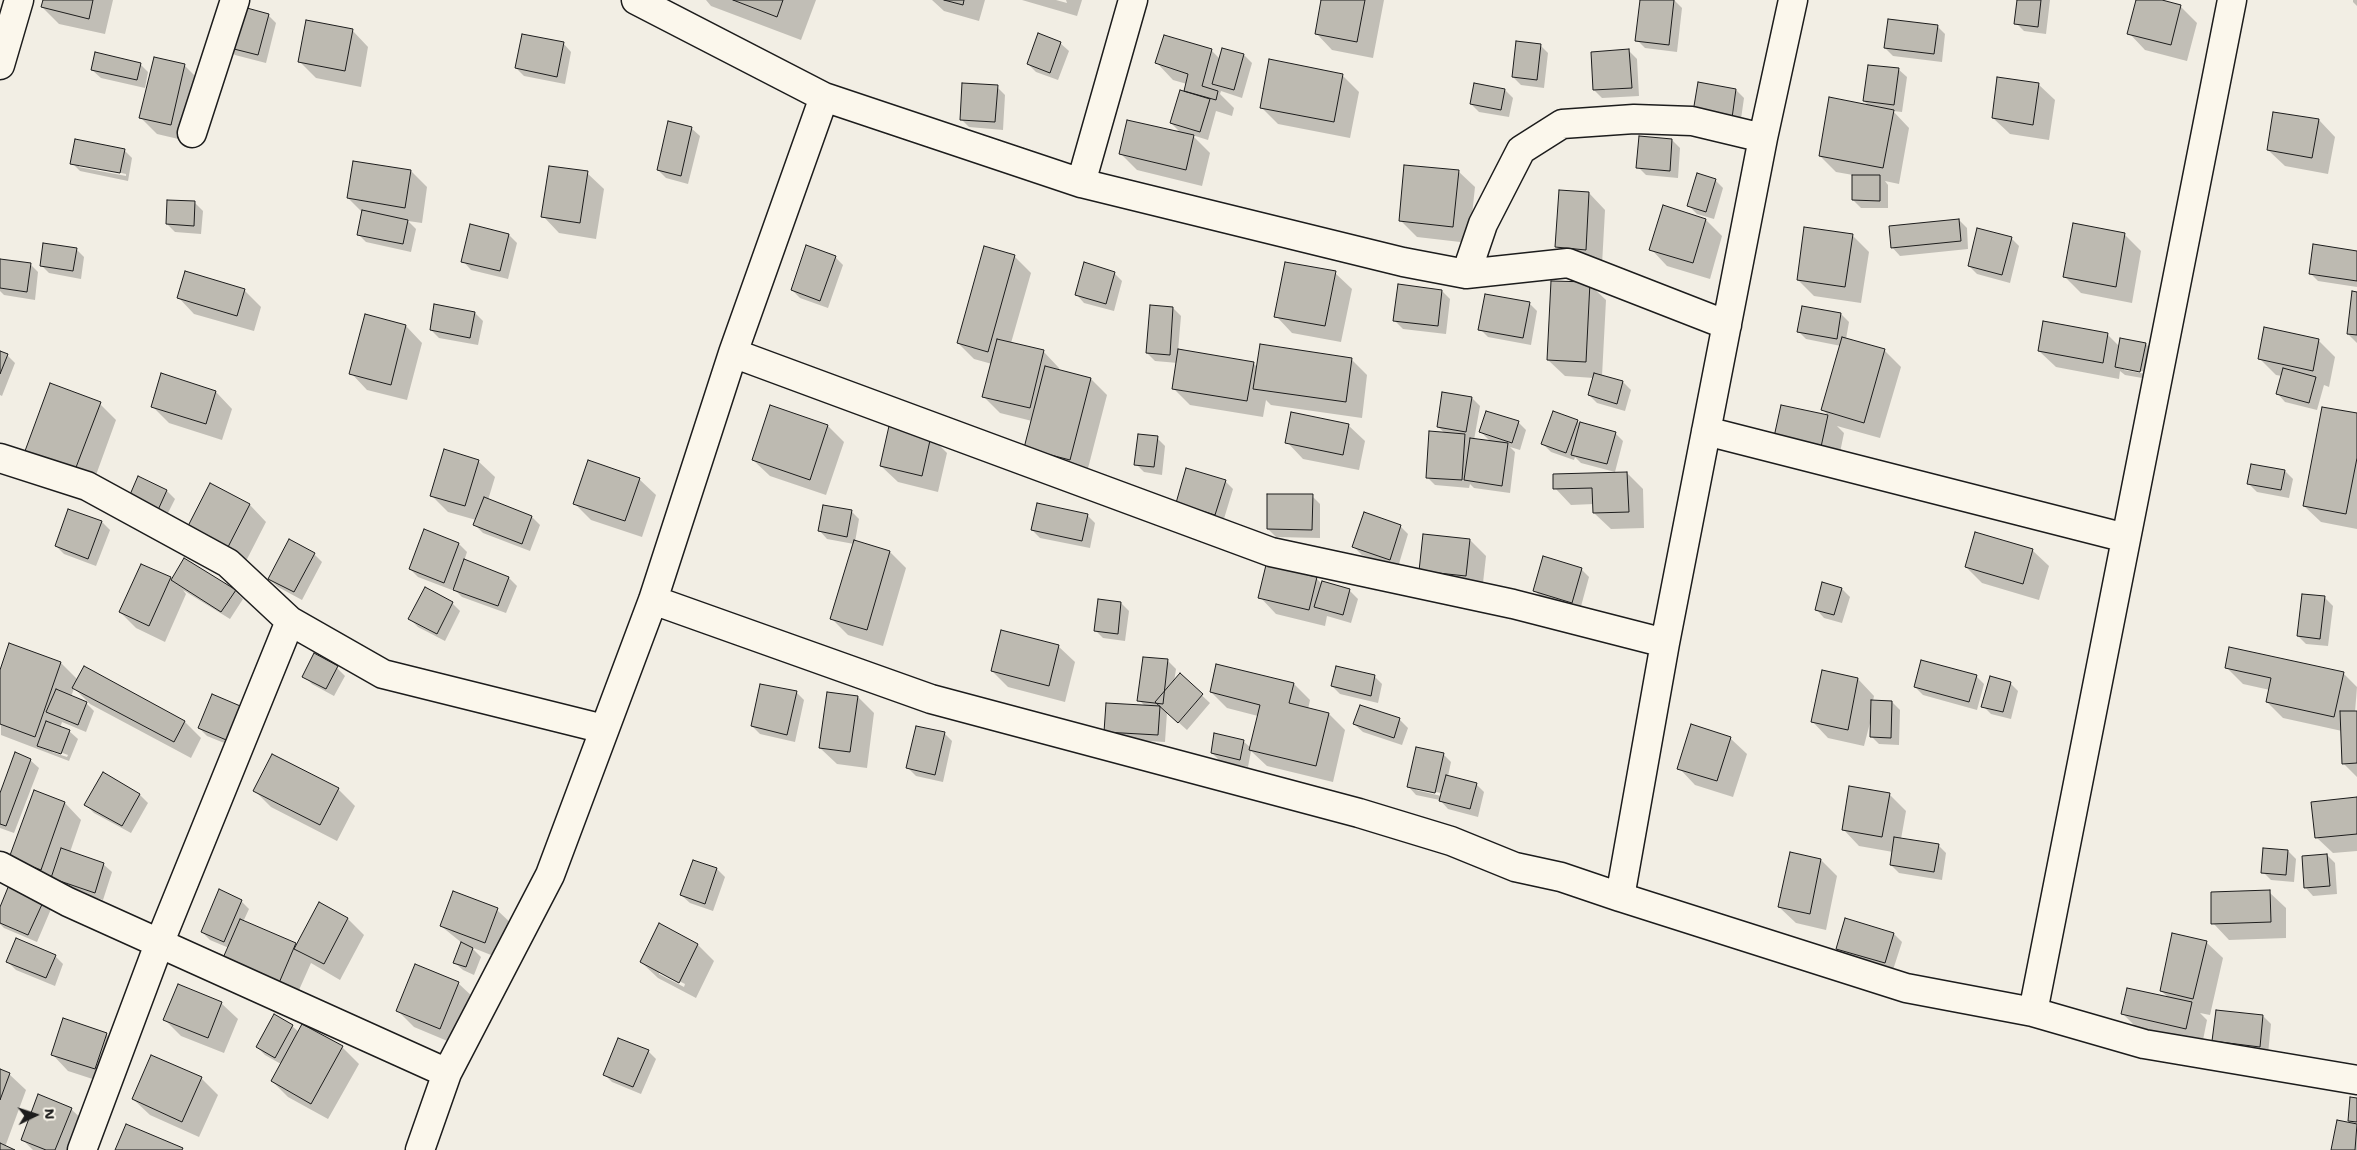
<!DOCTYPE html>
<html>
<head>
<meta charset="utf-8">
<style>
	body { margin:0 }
	#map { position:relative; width:2357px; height:1150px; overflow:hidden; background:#f2eee4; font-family:"Shantell Sans",sans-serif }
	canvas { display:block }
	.north { position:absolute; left:10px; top:1090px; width:50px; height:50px; -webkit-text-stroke:4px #fbf7ec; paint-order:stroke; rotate:86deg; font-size:14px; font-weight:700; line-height:20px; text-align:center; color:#1c1c1c }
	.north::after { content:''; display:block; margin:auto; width:18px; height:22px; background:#1c1c1c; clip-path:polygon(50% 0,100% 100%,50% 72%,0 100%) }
</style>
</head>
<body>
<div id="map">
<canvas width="2357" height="1150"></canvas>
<div class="north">N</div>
</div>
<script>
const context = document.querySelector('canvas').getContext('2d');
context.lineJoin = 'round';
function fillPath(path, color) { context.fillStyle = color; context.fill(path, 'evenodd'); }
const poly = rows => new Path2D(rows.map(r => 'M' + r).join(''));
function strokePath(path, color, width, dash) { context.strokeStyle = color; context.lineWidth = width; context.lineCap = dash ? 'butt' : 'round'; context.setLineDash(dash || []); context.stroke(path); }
fillPath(poly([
	[44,0,113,0,105,34,59,24,42,7],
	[706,0,816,0,801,40,711,6],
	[932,0,985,0,979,21,944,11],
	[1022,0,1056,0,1067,3,1066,0,1082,0,1077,16],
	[1322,0,1384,0,1373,58,1332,50,1316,33],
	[1641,0,1674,0,1682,8,1677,52,1645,48,1637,40],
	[2018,0,2050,0,2046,34,2024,31,2016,23],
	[2138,0,2157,0,2180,6,2197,23,2187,61,2145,50,2129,33],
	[2353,0,2357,0,2357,6,2353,2],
	[268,15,276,23,266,63,235,55,227,46],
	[1937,26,1945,34,1942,62,1893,56,1885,48],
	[352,30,368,47,361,87,316,78,300,62],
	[563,43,571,52,565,84,524,76,516,68],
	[1060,43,1069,51,1058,80,1036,72,1028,64],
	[1540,45,1548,53,1544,88,1521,85,1513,77],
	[1211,50,1220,59,1223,50,1244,55,1252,63,1242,98,1221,91,1220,94,1234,108,1232,116,1216,111,1208,140,1192,135,1210,153,1202,186,1137,170,1121,154,1182,134,1171,123,1189,94,1185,90,1187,84,1173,80,1157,63],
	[1629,51,1637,59,1639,96,1602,98,1594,90],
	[140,64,148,72,145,88,101,78,92,70],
	[184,65,201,82,187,141,157,134,141,118],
	[1898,69,1907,77,1902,112,1893,111,1909,128,1899,184,1885,181,1888,185,1888,208,1861,208,1853,200,1853,175,1836,172,1820,156,1870,107,1864,101],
	[1342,75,1359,92,1350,138,1278,124,1261,107],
	[2038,84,2055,100,2049,140,2010,134,1993,118],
	[997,87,1005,95,1003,130,969,127,961,119],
	[1505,90,1513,98,1509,117,1479,112,1471,104],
	[1736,90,1744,98,1740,126,1703,120],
	[2319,120,2335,137,2328,174,2285,166,2268,150],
	[691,128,700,136,688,184,666,178,658,170],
	[1672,140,1680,148,1678,178,1646,175,1638,167],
	[124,150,132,158,128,181,80,171,72,163],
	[79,164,126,174,126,176,79,167],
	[411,171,427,187,422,223,408,221,416,229,411,252,366,242,358,234,363,213,348,198],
	[1458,171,1475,187,1469,243,1417,237,1401,221],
	[587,173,604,189,596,239,559,233,543,216],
	[1715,180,1723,188,1714,219,1697,214,1689,206],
	[1589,193,1605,210,1602,265,1573,263,1557,247],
	[195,203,203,211,201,234,175,232,167,224],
	[1663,207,1706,220,1722,236,1710,279,1667,266,1651,249],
	[1959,220,1967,228,1968,249,1900,256,1892,247],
	[2074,225,2125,235,2141,251,2132,303,2081,293,2064,276],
	[509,235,517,243,508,279,471,270,463,261],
	[1852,235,1869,252,1861,303,1814,296,1798,280],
	[2011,238,2019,246,2010,283,1977,274,1969,266],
	[76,249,84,257,81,279,49,273,41,265],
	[2357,252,2357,287,2318,281,2310,273],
	[1014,256,1031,273,1011,343,1043,351,1059,368,1059,371,1091,379,1107,395,1086,476,1042,464,1032,421,1000,413,984,397,992,364,974,359,958,343],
	[835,257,843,265,828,308,800,298,792,290],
	[0,260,30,264,38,272,35,300,4,295,0,291],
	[1114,273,1122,281,1114,311,1084,303,1076,294],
	[1335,273,1352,289,1341,342,1292,333,1276,316],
	[1589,284,1606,300,1602,376,1623,382,1631,390,1625,411,1597,403,1589,395,1594,378,1565,376,1548,360],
	[244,290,261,307,254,331,194,314,178,297],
	[1442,291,1450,299,1446,334,1403,329,1395,321],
	[2357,293,2357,343,2348,334],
	[1529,303,1537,311,1531,345,1488,337,1480,329],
	[1151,306,1173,308,1181,316,1178,351,1253,363,1258,368,1351,359,1367,375,1362,418,1271,405,1266,400,1263,417,1190,405,1173,388,1178,363,1155,361,1147,353],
	[475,313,483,321,478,345,439,338,431,330],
	[1841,314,1849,322,1846,339,1884,350,1901,367,1880,438,1837,426,1844,433,1836,472,1782,406,1829,416,1823,410,1841,346,1806,339,1798,331],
	[366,315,406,326,422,343,407,400,367,390,351,373],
	[2107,334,2120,347,2146,344,2154,352,2148,379,2125,375,2120,371,2119,379,2056,367,2039,351],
	[2124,368,2147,372,2146,374,2124,370],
	[2318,340,2335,357,2329,387,2324,385,2317,410,2285,402,2277,393,2282,376,2276,375,2259,358],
	[0,352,7,355,15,363,2,396,0,395],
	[162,375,216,392,232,409,222,440,169,423,152,406],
	[1472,398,1480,406,1474,440,1491,442,1481,432,1518,422,1526,430,1520,450,1510,447,1515,452,1510,493,1474,488,1470,484,1469,488,1435,485,1427,477,1446,434,1438,427],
	[100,404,116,420,92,486,42,467,26,450],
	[2357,415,2357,529,2321,522,2304,506],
	[1577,421,1581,425,1615,433,1623,441,1615,472,1581,463,1575,457,1574,460,1551,452,1543,444],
	[1348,425,1365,441,1359,470,1303,459,1287,442],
	[828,426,844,442,826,495,770,476,753,460],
	[931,437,947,453,938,492,898,482,881,466],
	[1157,438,1165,446,1162,475,1144,472,1136,464],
	[478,461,495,477,488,500,532,517,540,525,530,551,483,533,475,525,476,520,448,512,431,495],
	[2285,471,2293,479,2289,498,2257,492,2248,483],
	[1627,473,1643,489,1644,528,1611,529,1594,513,1594,504,1571,505,1555,488],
	[138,478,167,491,175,499,166,517,130,497],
	[639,479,656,495,642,537,591,520,575,504],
	[1225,481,1233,489,1223,522,1178,503],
	[210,485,250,505,266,522,244,565,205,545],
	[1312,496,1320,504,1320,538,1276,537,1268,529],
	[69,510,102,522,110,530,96,566,64,554,56,546],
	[851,511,859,519,855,542,890,552,906,568,883,646,848,635,831,618,854,544,827,539,819,530],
	[1087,515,1095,523,1090,548,1040,538,1032,530],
	[1400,526,1408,534,1398,567,1362,555,1354,547],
	[425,531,459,544,467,552,464,561,509,578,517,586,506,613,462,597,453,588,452,590,418,577,410,569],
	[1470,540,1486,556,1482,592,1420,571],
	[2032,550,2049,566,2039,600,1982,583,1966,567],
	[314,554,322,562,302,600,278,587,269,579],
	[1581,569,1589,577,1580,610,1542,598,1534,590],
	[170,578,172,580,235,591,243,599,230,619,183,590,186,594,165,642,136,628,120,612],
	[1316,578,1322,584,1349,590,1358,599,1351,623,1327,616,1325,626,1276,614,1260,597],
	[1842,589,1850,597,1842,623,1824,618,1816,609],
	[2325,598,2333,606,2328,646,2306,644,2298,636],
	[452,603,460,611,445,641,418,627,410,619],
	[1121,603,1129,611,1125,641,1103,638,1095,630],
	[1058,646,1075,662,1065,702,1008,687,992,671],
	[1168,661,1176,669,1174,682,1180,675,1210,703,1187,730,1167,712,1165,742,1114,739,1105,731,1145,706,1139,700],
	[61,663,78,680,185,722,201,738,191,758,90,704,74,688,71,697,86,703,94,711,86,732,62,722,60,728,69,731,78,739,69,761,1,735,0,674],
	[52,749,68,755,67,757,52,752],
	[2226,667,2343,673,2357,687,2355,712,2357,712,2357,777,2343,763,2342,731,2283,718,2267,702,2270,690,2243,684],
	[337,668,345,676,334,696,312,684,304,676],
	[1374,676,1382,684,1378,703,1340,694,1332,686],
	[1976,676,1984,684,1977,710,1923,695,1915,687],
	[1858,679,1874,696,1873,701,1892,702,1900,710,1899,745,1879,744,1871,736,1872,715,1864,746,1828,738,1812,721],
	[2010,683,2018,691,2011,719,1991,714,1983,706],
	[1294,684,1310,700,1308,709,1329,714,1345,730,1333,782,1267,766,1251,751,1248,767,1220,761,1212,753,1243,741,1251,748,1258,716,1227,708,1211,692],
	[796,692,804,700,795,742,760,734,752,726],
	[213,695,239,749,207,736,199,728],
	[858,697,874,713,867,768,837,764,820,748],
	[1400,720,1408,728,1402,745,1363,732,1354,724],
	[944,733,952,741,943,782,916,776,908,768],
	[1730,738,1747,754,1733,797,1695,785,1679,768],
	[1443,754,1451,762,1448,776,1476,784,1484,792,1478,817,1448,809,1440,800,1416,795,1408,786],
	[1416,788,1441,793,1441,796,1416,790],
	[273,756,338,789,355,806,337,841,271,807,255,791],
	[30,760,39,768,14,833,0,828,0,796],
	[104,774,140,795,148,803,131,833,94,813,86,805],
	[35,792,65,803,81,820,70,852,103,864,112,872,103,900,61,886,10,858],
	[1889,794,1906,811,1901,839,1938,845,1946,853,1942,880,1899,873,1891,865,1893,852,1859,846,1843,829],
	[2357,799,2357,851,2333,853,2316,837],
	[2288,851,2296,859,2294,882,2271,880,2263,872],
	[1791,853,1821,860,1837,876,1826,930,1796,923,1779,907],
	[2327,855,2335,863,2337,894,2313,896,2305,887],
	[693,861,717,869,725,877,713,911,690,903,681,895],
	[2269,892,2286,908,2286,938,2229,940,2213,923],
	[43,901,51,909,37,942,4,928,0,924,0,910],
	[241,901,249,909,243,922,297,946,348,919,364,935,340,980,311,963,295,999,229,948,210,940,202,932],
	[497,910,514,926,501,959,471,947,481,957,474,975,463,970,454,962,462,943,441,926],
	[1894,934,1902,942,1893,970,1845,957,1837,949],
	[2206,942,2223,958,2210,1015,2200,1013,2207,1020,2202,1045,2139,1030,2123,1014,2169,998,2161,991],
	[698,945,714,961,696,998,658,978,641,962],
	[659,971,685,984,684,987,659,974],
	[55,956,63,964,55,986,16,970,8,962],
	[458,983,475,999,457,1045,414,1027,398,1011],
	[221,1003,238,1019,224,1053,181,1036,165,1020],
	[2217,1011,2263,1016,2271,1024,2268,1054,2221,1049,2213,1041],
	[292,1026,299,1032,342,1047,359,1064,328,1119,288,1097,272,1081,281,1064,265,1055,257,1047],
	[106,1034,123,1051,111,1085,68,1071,52,1054],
	[648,1051,656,1059,641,1094,612,1082,604,1074],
	[0,1070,9,1074,26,1090,5,1147,13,1150,0,1150],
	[201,1078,218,1095,199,1137,150,1115,133,1099],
	[2357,1099,2357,1150,2333,1150,2353,1124,2349,1120],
	[71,1109,88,1125,78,1150,33,1150,22,1139]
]), '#0003');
const building = poly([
	[43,0,93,0,89,19,41,7,43,0],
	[733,0,783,0,777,17,733,0],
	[944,0,964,0,963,5,944,0],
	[1321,0,1365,0,1357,42,1315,34,1321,0],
	[1640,0,1674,0,1669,45,1635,41,1640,0],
	[2017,0,2041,0,2038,27,2014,24,2017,0],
	[2136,0,2162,0,2181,5,2171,45,2127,34,2136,0],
	[236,5,269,14,258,55,226,47,236,5],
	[1888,19,1938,25,1934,54,1884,48,1888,19],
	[306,20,353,29,345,71,298,62,306,20],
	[1038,33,1061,42,1050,73,1027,64,1038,33],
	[522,34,564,42,557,77,515,68,522,34],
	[1164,35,1212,49,1202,86,1218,91,1216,100,1184,91,1188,74,1155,63,1164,35],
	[1516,41,1541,44,1537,80,1512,77,1516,41],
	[1222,48,1244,54,1234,90,1212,84,1222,48],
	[1629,49,1632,88,1593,90,1591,52,1629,49],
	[95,52,141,63,137,80,91,70,95,52],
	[154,57,185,64,171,125,139,118,154,57],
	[1269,59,1343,74,1334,122,1260,108,1269,59],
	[1868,65,1899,68,1894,105,1863,101,1868,65],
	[1997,77,2039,83,2033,125,1992,118,1997,77],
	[1698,82,1736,89,1732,118,1693,112,1698,82],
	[962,83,998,85,995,122,960,120,962,83],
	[1474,83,1505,89,1501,110,1470,104,1474,83],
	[1180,90,1210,99,1200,132,1170,123,1180,90],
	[1829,97,1894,110,1883,168,1819,156,1829,97],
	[2273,112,2319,119,2312,158,2267,150,2273,112],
	[1127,120,1194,135,1186,170,1119,154,1127,120],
	[668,121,692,127,681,176,657,170,668,121],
	[1639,136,1672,139,1670,171,1636,168,1639,136],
	[75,139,125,149,120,173,70,164,75,139],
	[353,161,411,170,405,208,347,198,353,161],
	[1404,165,1459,170,1453,227,1399,221,1404,165],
	[549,166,588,171,580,223,541,217,549,166],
	[1697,173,1716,179,1706,212,1687,206,1697,173],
	[1852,175,1880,175,1880,201,1852,200,1852,175],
	[1559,190,1589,192,1586,250,1555,247,1559,190],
	[167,200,195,201,194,226,166,224,167,200],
	[1663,205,1706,219,1693,263,1649,250,1663,205],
	[362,210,408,220,403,244,357,235,362,210],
	[1959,219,1961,241,1891,248,1889,226,1959,219],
	[2073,223,2125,233,2116,287,2063,277,2073,223],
	[470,224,509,234,500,271,461,262,470,224],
	[1804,227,1853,234,1845,287,1797,280,1804,227],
	[1977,228,2012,237,2002,275,1968,266,1977,228],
	[43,243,77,248,73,271,40,266,43,243],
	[2313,244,2357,251,2357,281,2309,274,2313,244],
	[806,245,836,256,820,301,791,290,806,245],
	[984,246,1015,255,988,352,957,343,984,246],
	[0,259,31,263,27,292,0,288,0,259],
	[1084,262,1115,272,1106,304,1075,295,1084,262],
	[1285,262,1336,271,1325,326,1274,317,1285,262],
	[185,271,245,289,237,316,177,298,185,271],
	[1551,281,1590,282,1586,362,1547,360,1551,281],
	[1398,284,1442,290,1438,326,1393,321,1398,284],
	[2352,291,2357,292,2357,335,2347,334,2352,291],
	[1485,294,1530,302,1523,338,1478,330,1485,294],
	[434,304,475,312,470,338,430,330,434,304],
	[1150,305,1173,307,1170,355,1146,353,1150,305],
	[1802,306,1841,313,1837,339,1797,332,1802,306],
	[365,314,406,325,391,385,349,374,365,314],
	[2043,321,2108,333,2103,363,2038,351,2043,321],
	[2264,327,2319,339,2313,371,2258,359,2264,327],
	[1842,337,1885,349,1864,423,1821,410,1842,337],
	[2120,338,2146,343,2140,372,2115,367,2120,338],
	[997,339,1044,350,1030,408,982,397,997,339],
	[1260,344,1352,358,1346,402,1253,389,1260,344],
	[1178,349,1254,362,1247,401,1172,389,1178,349],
	[0,351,8,354,0,374,0,351],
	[1045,366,1091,378,1070,460,1024,448,1045,366],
	[2283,368,2316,377,2309,403,2276,394,2283,368],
	[161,373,216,391,206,424,151,407,161,373],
	[1594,373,1623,381,1617,404,1588,395,1594,373],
	[50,383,101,402,75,470,25,451,50,383],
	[1442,392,1472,397,1466,432,1437,427,1442,392],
	[770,405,828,425,810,480,752,460,770,405],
	[1781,405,1828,415,1819,456,1772,446,1781,405],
	[2322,407,2357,413,2357,458,2346,514,2303,506,2322,407],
	[1486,411,1519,421,1512,443,1479,432,1486,411],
	[1553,411,1578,420,1566,453,1541,444,1553,411],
	[1291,412,1349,424,1343,455,1285,443,1291,412],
	[1580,422,1616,432,1607,464,1571,455,1580,422],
	[889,426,931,436,922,476,880,466,889,426],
	[1429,431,1465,434,1462,480,1426,478,1429,431],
	[1138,434,1158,436,1154,467,1134,465,1138,434],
	[1470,438,1508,443,1502,486,1464,480,1470,438],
	[444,449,479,460,465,506,430,496,444,449],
	[588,460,640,478,625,521,573,504,588,460],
	[2251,464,2285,470,2281,490,2247,484,2251,464],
	[1186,468,1226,480,1215,515,1176,503,1186,468],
	[1627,472,1629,512,1593,513,1592,488,1553,489,1553,474,1627,472],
	[138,476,167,490,158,510,129,497,138,476],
	[210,483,250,504,227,549,187,528,210,483],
	[1267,494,1313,494,1312,530,1267,529,1267,494],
	[484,497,532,516,522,544,473,525,484,497],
	[1037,503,1088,514,1082,541,1031,530,1037,503],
	[823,505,852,510,847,537,818,531,823,505],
	[68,509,102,521,88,559,55,546,68,509],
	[1364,512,1401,525,1390,560,1352,547,1364,512],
	[424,529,459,543,444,583,409,569,424,529],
	[1975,532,2033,549,2023,584,1965,567,1975,532],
	[1423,534,1470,539,1466,576,1419,571,1423,534],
	[289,539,315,553,294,592,268,579,289,539],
	[854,540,890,551,867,630,830,619,854,540],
	[1543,556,1582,568,1572,603,1533,591,1543,556],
	[184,558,236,590,221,612,171,580,184,558],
	[464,559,509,577,498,606,453,590,464,559],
	[141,564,171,577,149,626,119,612,141,564],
	[1266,565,1317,577,1309,610,1258,598,1266,565],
	[1322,581,1350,589,1343,615,1314,607,1322,581],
	[1822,582,1842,588,1834,615,1815,610,1822,582],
	[425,587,453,602,437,634,408,619,425,587],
	[2302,594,2325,596,2320,639,2297,636,2302,594],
	[1098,599,1121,602,1118,634,1094,631,1098,599],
	[1001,630,1059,645,1049,686,991,671,1001,630],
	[9,643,61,662,35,737,0,724,0,670,9,643],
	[2229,647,2344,672,2334,717,2266,702,2271,678,2225,668,2229,647],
	[314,653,338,666,326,689,302,677,314,653],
	[1143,657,1168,659,1163,704,1137,701,1143,657],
	[1921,660,1977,675,1969,702,1914,687,1921,660],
	[1216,664,1294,683,1289,703,1329,713,1316,766,1249,750,1260,705,1210,692,1216,664],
	[84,666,185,721,174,742,72,688,84,666],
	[1336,666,1375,675,1371,696,1331,686,1336,666],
	[1822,670,1858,678,1848,730,1811,722,1822,670],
	[1180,673,1203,694,1178,723,1155,702,1180,673],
	[1990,676,2011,682,2003,712,1981,707,1990,676],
	[760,684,797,691,787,735,751,726,760,684],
	[56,689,87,702,78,725,46,712,56,689],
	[827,692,858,696,850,752,819,748,827,692],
	[212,694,245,708,231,742,198,728,212,694],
	[1871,700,1892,701,1891,738,1870,737,1871,700],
	[1106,703,1160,706,1158,735,1104,732,1106,703],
	[1360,705,1400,718,1394,738,1353,724,1360,705],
	[2340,711,2357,711,2357,763,2342,764,2340,711],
	[46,721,70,730,61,754,37,746,46,721],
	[1691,724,1731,737,1717,781,1677,769,1691,724],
	[916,726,945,732,935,775,906,768,916,726],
	[1214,733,1244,740,1240,760,1211,753,1214,733],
	[1416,747,1444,753,1435,793,1407,787,1416,747],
	[15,752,31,759,6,826,0,824,0,793,15,752],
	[272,754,339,788,320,825,253,791,272,754],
	[103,772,140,794,122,826,84,805,103,772],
	[1446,775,1477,783,1470,809,1439,801,1446,775],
	[1849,786,1890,793,1882,837,1842,830,1849,786],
	[34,790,65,802,41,870,9,858,34,790],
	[2357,797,2357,834,2315,838,2311,802,2357,797],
	[1894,837,1939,844,1934,872,1890,865,1894,837],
	[61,848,104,863,95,893,51,878,61,848],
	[2263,848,2288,850,2286,875,2261,873,2263,848],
	[1790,852,1821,859,1810,914,1778,907,1790,852],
	[2327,854,2330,886,2304,888,2302,856,2327,854],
	[693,860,717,868,705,904,680,895,693,860],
	[9,885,44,900,28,935,0,923,0,907,9,885],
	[219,889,242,900,224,942,201,932,219,889],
	[2270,890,2271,922,2211,924,2211,892,2270,890],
	[453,891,498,908,485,943,440,926,453,891],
	[319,902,348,918,324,964,294,949,319,902],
	[1845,918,1894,933,1885,963,1836,949,1845,918],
	[240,919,296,943,279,983,223,958,240,919],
	[659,923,698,944,679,983,640,962,659,923],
	[2172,933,2207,941,2193,999,2160,991,2172,933],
	[16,938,56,955,46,978,6,962,16,938],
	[461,942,473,948,466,967,453,963,461,942],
	[415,964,459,982,440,1029,396,1011,415,964],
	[178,984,222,1002,208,1038,163,1020,178,984],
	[2127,988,2192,1002,2186,1029,2121,1014,2127,988],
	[2216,1010,2263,1015,2260,1047,2212,1041,2216,1010],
	[274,1014,293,1025,275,1058,256,1047,274,1014],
	[63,1018,107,1033,95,1069,51,1055,63,1018],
	[302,1024,343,1046,311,1104,271,1081,302,1024],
	[618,1038,649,1050,633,1087,603,1075,618,1038],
	[151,1055,202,1077,182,1122,132,1099,151,1055],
	[0,1069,10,1073,0,1100,0,1069],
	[38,1094,72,1108,55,1150,46,1150,21,1140,38,1094],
	[2350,1097,2357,1098,2357,1122,2348,1121,2350,1097],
	[2337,1120,2357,1124,2355,1150,2331,1150,2337,1120],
	[126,1124,183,1148,182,1150,115,1150,126,1124],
	[0,1143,15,1150,0,1150,0,1143]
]);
fillPath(building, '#bdbab1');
strokePath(building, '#1c1c1c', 1);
const street = poly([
	[636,0,824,97,1081,183,1403,262,1466,274,1568,263,1727,325],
	[1793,0,1763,138,1665,643,1620,897,1906,988,2033,1012,2144,1044,2357,1080],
	[0,65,19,0],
	[192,133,235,0],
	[1081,183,1133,0],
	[1466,274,1483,224,1521,150,1562,124,1634,119,1692,121,1763,138],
	[733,353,1271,552,1513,604,1665,643],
	[1706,431,2126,538],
	[0,458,87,486,228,563,290,621,383,674,604,729],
	[653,600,931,699,1359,813,1451,841,1515,867,1561,877,1620,897],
	[0,866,68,902,447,1073],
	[2033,1012,2232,0],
	[82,1150,159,944,290,621],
	[420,1150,447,1073,550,875,653,600,733,353,824,97]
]);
strokePath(street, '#1c1c1c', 31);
strokePath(street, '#fbf7ec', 28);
</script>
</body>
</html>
